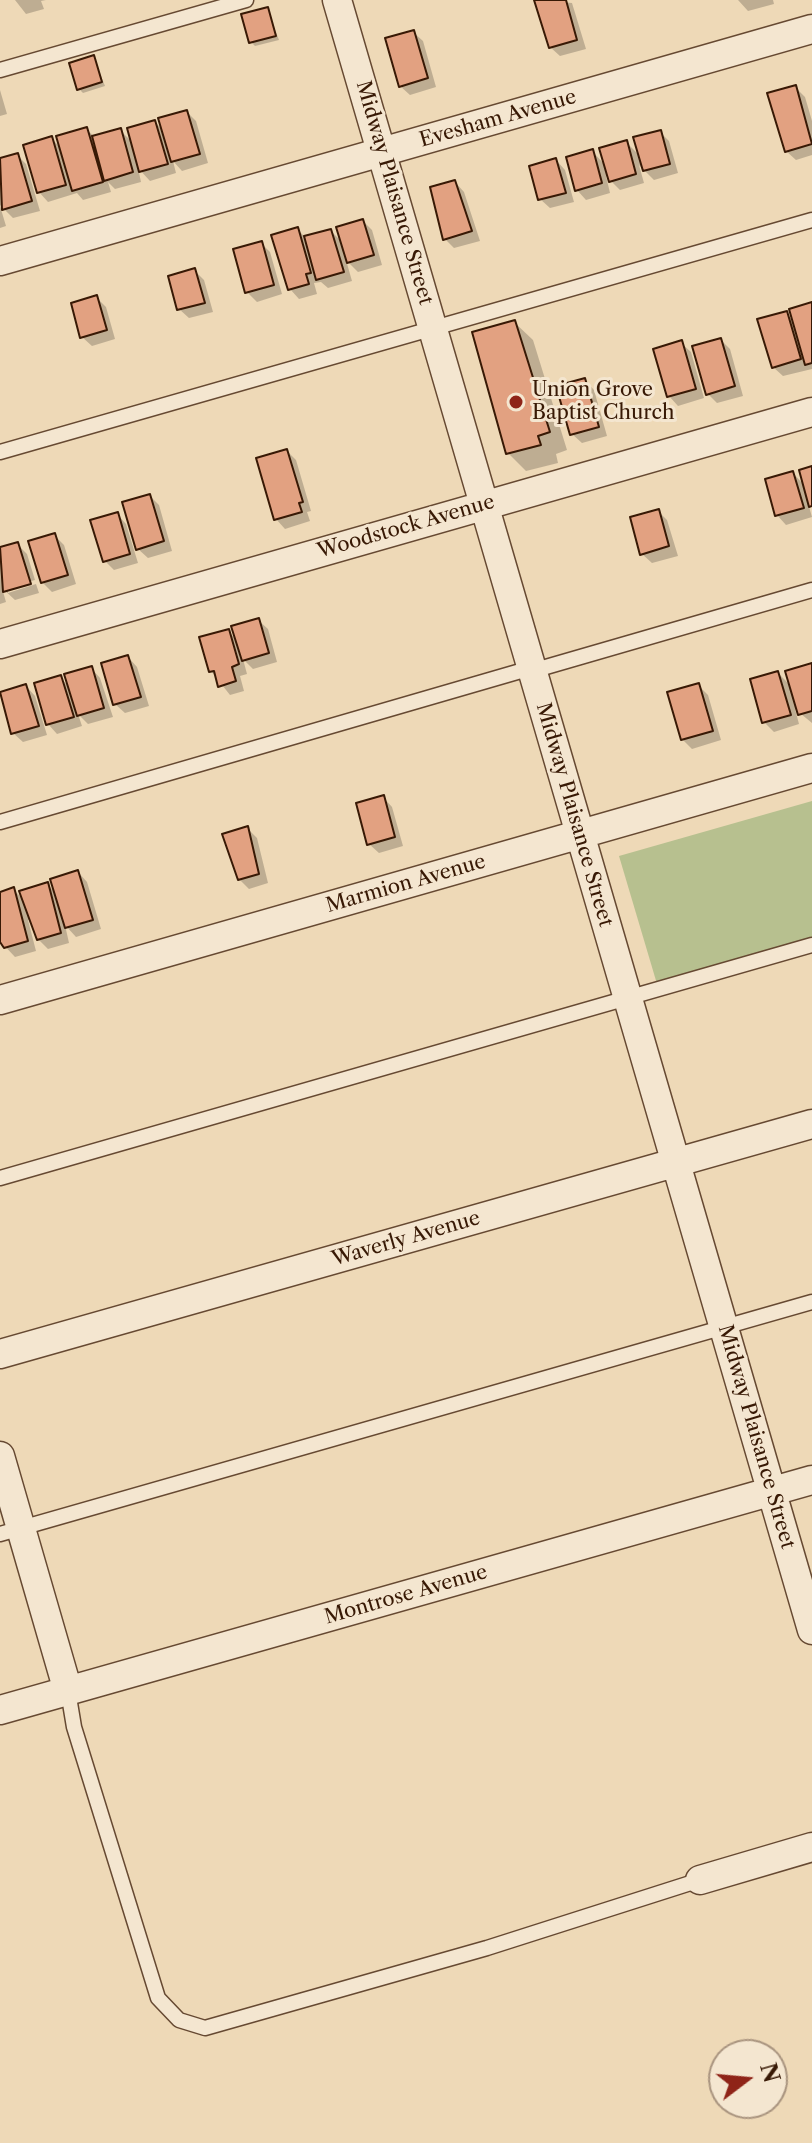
<!DOCTYPE html>
<style>
body{margin:0}
#map{position:relative;width:812px;height:2143px;overflow:hidden;background:#eed9b7;font-family:"Libre Caslon Text",serif}
canvas{display:block}
.north{position:absolute;left:708px;top:2039px;width:80px;height:80px;box-sizing:border-box;background:#f4e6d0;border:2px solid #a9947f;border-radius:50%;rotate:74deg;font-size:22px;font-weight:700;line-height:32px;text-align:center;color:#381905}
.north::after{content:'';display:block;margin:auto;width:28px;height:36px;background:#8f2418;clip-path:polygon(50% 0,100% 100%,50% 72%,0 100%)}
</style>
<div id="map">
<canvas width="812" height="2143"></canvas>
<div class="north">N</div>
</div>
<script>
const ctx = document.querySelector('canvas').getContext('2d');
ctx.lineJoin = 'round';
function fill(path, color) { ctx.fillStyle = color; ctx.fill(path, 'evenodd'); }
const toPath = rows => new Path2D(rows.map(r => 'M' + r).join(''));
function trace(path, color, width, dash) { ctx.strokeStyle = color; ctx.lineWidth = width; ctx.lineCap = dash ? 'butt' : 'round'; ctx.setLineDash(dash || []); ctx.stroke(path); }
function label(font, color, halo, rows, align = 'center') {
  ctx.font = font + ' "Libre Caslon Text",serif'; ctx.lineWidth = 6; ctx.setLineDash([]); ctx.textBaseline = 'middle'; ctx.strokeStyle = halo; ctx.fillStyle = color; for (const [text, x, y, turn = 0] of rows) {
    ctx.save(); ctx.translate(x, y); ctx.rotate((+turn || 0) * Math.PI / 180); ctx.textAlign = isNaN(turn) ? turn : align; if (halo) ctx.strokeText(text, 0, 0); ctx.fillText(text, 0, 0); ctx.restore();
  }
}
fill(toPath([
 [812,801,812,937,657,984,619,856]
]), '#b7c08f');
fill(toPath([
 [15,0,46,0,41,1,44,9,26,14],
 [540,0,572,3,586,49,560,56,550,47],
 [738,0,773,0,774,4,748,11],
 [267,9,279,40,255,46,251,42],
 [413,32,423,41,436,87,410,95,400,86],
 [94,58,105,86,83,93,79,89],
 [795,87,805,97,812,121,812,155,796,160,786,151],
 [0,90,7,114,0,116],
 [187,112,196,121,208,163,182,171,173,161,176,173,150,181,138,168,141,182,115,189,108,182,111,192,83,200,77,193,48,202,39,192,52,139,62,149,86,129,95,137,120,130,133,143,155,122,164,131],
 [660,132,669,141,678,173,654,180,639,165,644,183,620,190,606,176,610,193,586,200,577,190,592,151,606,166,626,142,641,157],
 [17,155,26,164,40,211,13,218,0,205,0,160],
 [556,160,565,170,574,202,550,208,540,199],
 [455,182,464,192,480,241,454,248,445,239],
 [0,206,6,226,0,228],
 [363,221,372,230,382,265,358,272,346,260,352,281,328,288,321,282,314,283,317,294,299,299,290,289,297,229,306,238,331,231,343,243],
 [261,243,270,252,282,294,257,302,247,292],
 [195,271,204,280,213,312,189,318,179,309],
 [96,297,106,307,115,339,92,346,82,337],
 [812,304,812,369,783,376,773,367,786,313,795,322],
 [514,322,533,340,567,450,556,454,558,463,526,471,508,453],
 [721,340,730,349,743,396,717,403,708,394],
 [681,343,691,352,704,398,678,406,669,396],
 [585,380,594,390,607,436,582,443,572,434],
 [287,451,296,460,311,511,307,512,310,521,285,529,276,519],
 [812,468,812,507,808,503,812,517,786,525,777,515,793,473,805,486],
 [150,496,159,505,172,551,148,558,138,549],
 [658,511,667,520,678,556,652,563,642,554],
 [117,514,126,524,138,563,114,570,105,561],
 [54,535,64,545,76,584,52,592,42,582],
 [17,544,27,554,35,580,8,588,8,593,36,584,39,593,15,600,2,588,6,602,0,604,0,550],
 [258,620,268,629,277,662,253,669,243,659,247,674,240,676,244,691,230,695,211,671,228,631,238,641],
 [128,657,137,667,149,706,125,713,115,704],
 [812,665,812,723,795,709,799,724,774,732,764,722,778,673,792,687],
 [91,668,100,678,113,717,88,724,78,714,82,726,57,734,48,724,60,678,71,688],
 [698,685,708,695,721,740,692,749,682,739],
 [26,686,35,696,47,735,23,742,13,733],
 [383,797,392,807,403,846,379,853,369,844],
 [247,828,257,838,268,883,249,889,239,879],
 [78,872,87,882,101,929,76,937,65,925,69,943,48,949,38,939,31,920,28,920,36,951,15,957,0,941,0,894,14,890,24,900,48,885,56,893]
]), '#0003');
const building = toPath([
 [534,0,566,0,577,40,549,48,534,0],
 [268,7,276,36,249,43,241,14,268,7],
 [414,30,428,78,399,87,385,38,414,30],
 [94,55,102,82,77,90,69,63,94,55],
 [796,85,812,144,785,152,767,93,796,85],
 [187,110,200,154,171,162,158,118,187,110],
 [155,120,168,164,139,172,127,128,155,120],
 [87,127,103,182,72,191,56,136,87,127],
 [121,128,133,172,104,181,92,136,121,128],
 [661,130,670,164,643,171,633,137,661,130],
 [52,136,66,185,37,193,23,145,52,136],
 [627,140,636,174,609,182,599,148,627,140],
 [593,149,602,183,575,191,566,157,593,149],
 [18,153,32,201,2,210,0,158,18,153],
 [556,158,566,193,538,200,529,166,556,158],
 [455,180,472,231,443,240,430,187,455,180],
 [363,219,374,255,347,263,336,227,363,219],
 [298,227,311,273,306,274,309,284,288,290,271,235,298,227],
 [331,229,344,272,316,280,304,236,331,229],
 [262,241,274,285,245,293,233,249,262,241],
 [195,268,205,303,177,310,168,276,195,268],
 [97,295,107,330,80,338,71,303,97,295],
 [812,302,812,363,805,365,789,309,812,302],
 [787,311,801,359,772,368,757,319,787,311],
 [515,320,550,432,538,436,541,445,506,454,472,332,515,320],
 [721,338,735,386,706,395,692,346,721,338],
 [682,340,696,389,667,397,653,349,682,340],
 [585,378,599,427,570,435,556,386,585,378],
 [287,449,303,502,299,503,302,512,274,520,256,458,287,449],
 [812,466,812,506,809,507,799,470,812,466],
 [793,471,804,508,775,516,765,479,793,471],
 [150,494,164,541,136,550,122,502,150,494],
 [659,509,669,546,640,555,630,517,659,509],
 [118,512,130,554,103,562,90,520,118,512],
 [55,533,68,575,41,583,28,541,55,533],
 [18,542,31,584,3,592,0,547,18,542],
 [259,618,269,653,242,661,231,626,259,618],
 [229,629,239,664,232,667,236,681,218,687,214,671,209,672,199,637,229,629],
 [128,655,141,697,113,705,101,663,128,655],
 [812,663,812,711,798,715,785,671,812,663],
 [92,666,104,708,77,716,64,674,92,666],
 [778,671,791,715,762,723,750,679,778,671],
 [61,675,74,717,46,725,34,683,61,675],
 [699,683,713,731,681,740,667,692,699,683],
 [26,684,39,726,11,734,0,692,26,684],
 [384,795,395,837,367,845,356,803,384,795],
 [248,826,259,874,238,880,222,834,248,826],
 [78,870,93,920,65,928,50,879,78,870],
 [48,882,61,933,37,940,19,891,48,882],
 [14,887,28,941,4,948,0,942,0,892,14,887]
]);
fill(building, '#e2a181');
trace(building, '#381905', 2);
const service = toPath([
 [0,70,246,0],
 [0,452,812,220],
 [532,671,812,590],
 [0,822,531,668],
 [0,1178,812,945],
 [0,1534,812,1302],
 [68,1691,74,1727,158,1998,179,2020,205,2028,487,1948,700,1880]
]);
const minor = toPath([
 [337,0,812,1630],
 [0,261,812,29],
 [0,644,812,412],
 [0,1000,812,768],
 [0,1354,812,1124],
 [0,1456,68,1691],
 [0,1710,812,1480],
 [700,1880,812,1847]
]);
trace(service, '#664932', 17);
trace(minor, '#664932', 31);
trace(service, '#f4e6d0', 14);
trace(minor, '#f4e6d0', 28);
for (const [x, y, r, color] of [
 [516,402,8,"#8f2418"]
]) { const dot = new Path2D(); dot.arc(x, y, r, 0, 2 * Math.PI); ctx.fillStyle = color; ctx.fill(dot); trace(dot, '#f4e6d0', 3); }
label('20px', '#381905', '#f4e6d0', [
 ["Evesham Avenue",498,119,-16],
 ["Midway Plaisance Street",394,193,74],
 ["Woodstock Avenue",406,527,-16],
 ["Midway Plaisance Street",574,815,74],
 ["Marmion Avenue",406,884,-16],
 ["Waverly Avenue",406,1239,-16],
 ["Midway Plaisance Street",756,1437,74],
 ["Montrose Avenue",406,1595,-16]
]);
label('20px', '#381905', '#f4e6d0', [
 ["Union Grove",532,390],
 ["Baptist Church",532,413]
], 'left');
</script>
